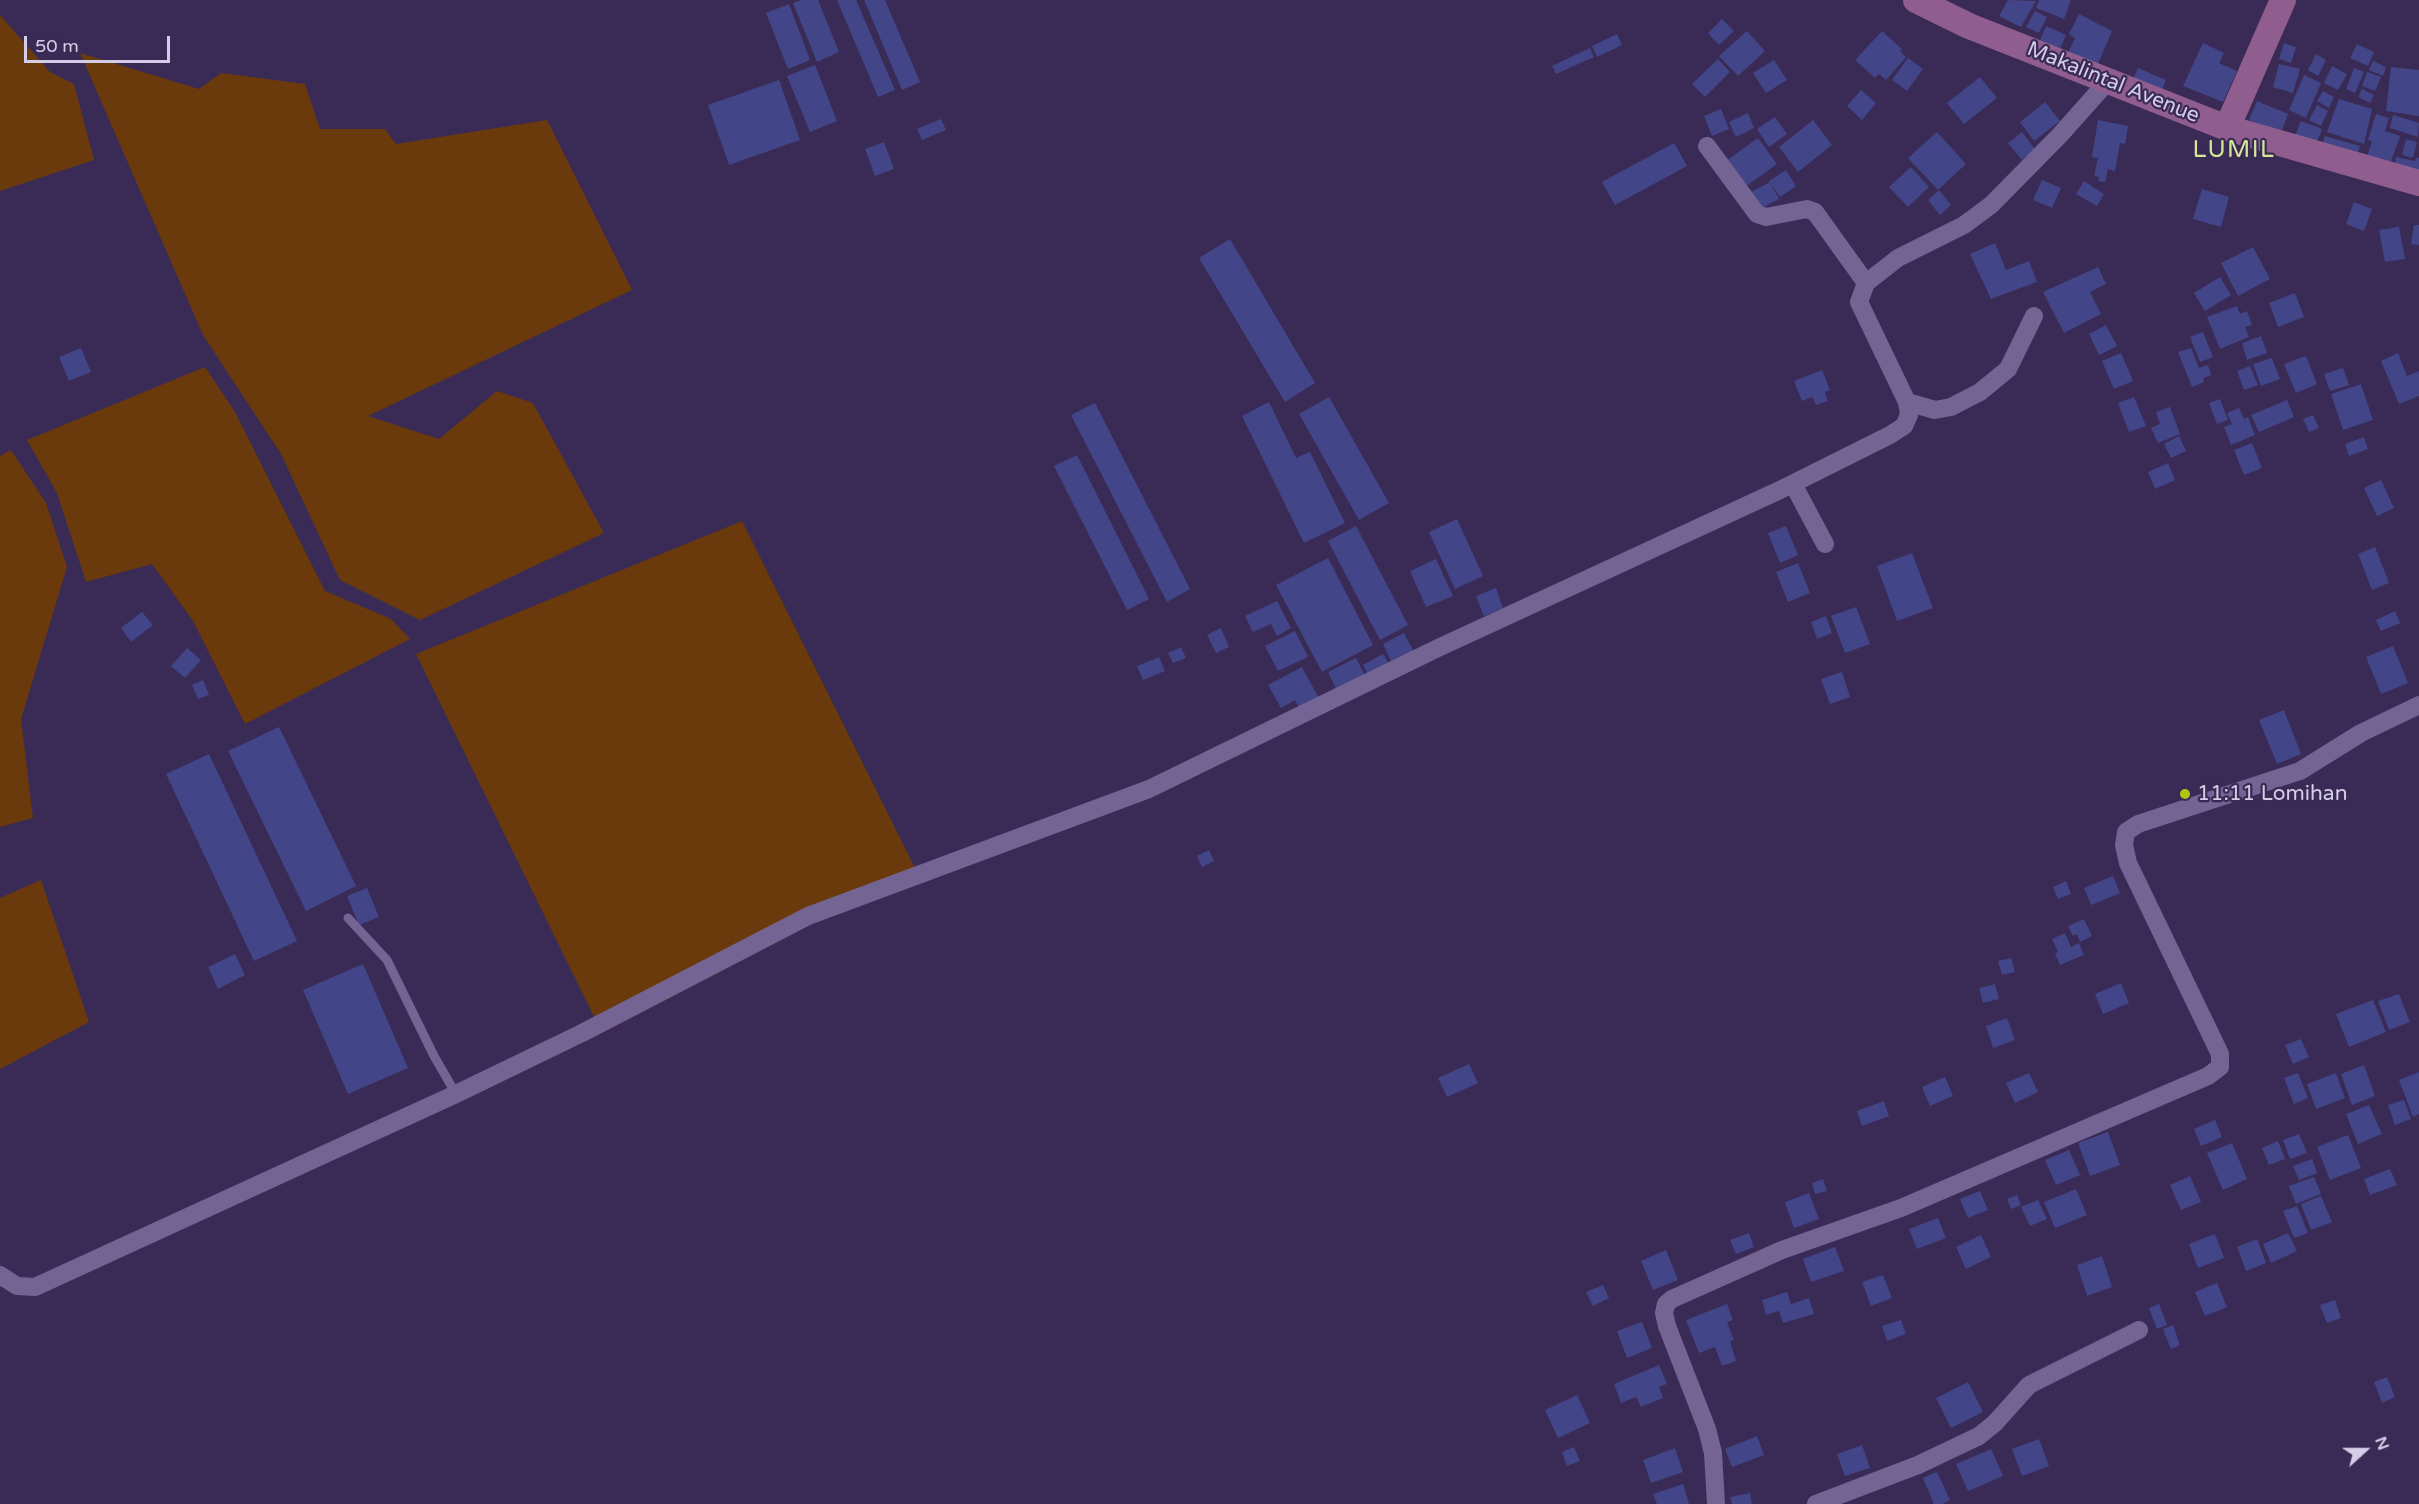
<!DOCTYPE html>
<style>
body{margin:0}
#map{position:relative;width:2419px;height:1504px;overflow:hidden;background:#3a2b56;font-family:"Varela Round",sans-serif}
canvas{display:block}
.north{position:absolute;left:2335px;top:1420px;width:60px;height:60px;-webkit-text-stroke:4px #3a2b56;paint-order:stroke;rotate:69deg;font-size:16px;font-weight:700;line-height:24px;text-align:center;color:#d4cde7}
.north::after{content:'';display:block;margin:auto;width:21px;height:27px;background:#d4cde7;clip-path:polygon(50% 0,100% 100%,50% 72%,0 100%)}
.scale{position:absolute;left:24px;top:36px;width:146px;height:27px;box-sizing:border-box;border:3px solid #d4cde7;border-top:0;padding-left:8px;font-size:18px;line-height:21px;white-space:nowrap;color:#d4cde7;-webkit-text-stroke:4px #3a2b56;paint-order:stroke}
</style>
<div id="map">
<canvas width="2419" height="1504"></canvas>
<div class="north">N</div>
<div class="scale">50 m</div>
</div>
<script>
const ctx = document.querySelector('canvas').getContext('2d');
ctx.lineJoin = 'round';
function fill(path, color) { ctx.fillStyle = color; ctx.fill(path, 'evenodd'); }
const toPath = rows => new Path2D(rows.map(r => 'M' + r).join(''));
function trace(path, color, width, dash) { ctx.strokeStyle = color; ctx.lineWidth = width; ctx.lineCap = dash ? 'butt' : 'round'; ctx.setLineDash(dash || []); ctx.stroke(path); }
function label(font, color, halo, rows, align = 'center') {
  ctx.font = font + ' "Varela Round",sans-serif'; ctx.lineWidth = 4.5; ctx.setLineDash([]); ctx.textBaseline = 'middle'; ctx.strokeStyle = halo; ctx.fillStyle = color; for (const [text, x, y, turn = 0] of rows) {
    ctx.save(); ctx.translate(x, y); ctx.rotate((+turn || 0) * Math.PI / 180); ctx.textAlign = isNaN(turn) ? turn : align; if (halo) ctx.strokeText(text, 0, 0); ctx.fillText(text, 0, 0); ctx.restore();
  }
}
fill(toPath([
 [0,15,50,72,74,84,94,160,0,191],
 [80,53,199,89,221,73,305,84,320,129,385,129,396,144,547,120,632,290,368,416,439,439,497,391,533,403,604,533,420,620,340,580,281,454,203,335],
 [205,367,235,412,325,591,391,619,410,639,245,724,193,621,152,564,86,582,57,493,27,440],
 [11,450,46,503,67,567,21,719,33,818,0,827,0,456],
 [742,521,916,870,602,1033,416,654],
 [41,880,89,1022,0,1069,0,898]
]), '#6a3a0d');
fill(toPath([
 [802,0,818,0,839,52,817,62,793,3],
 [837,0,856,0,895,90,878,97],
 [864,0,885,0,920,82,902,90],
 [2008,0,2036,1,2021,27,1999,16],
 [2039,0,2071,0,2064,19,2036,8],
 [789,4,810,60,788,69,766,13],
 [2035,11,2047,17,2039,33,2026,27],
 [2079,14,2112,31,2097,66,2068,53,2075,38,2069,34],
 [1722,19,1734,31,1719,45,1708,33],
 [2046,26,2066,35,2056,59,2036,50],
 [1747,31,1765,51,1738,76,1719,56],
 [1882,31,1902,49,1900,51,1906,57,1886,80,1879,74,1875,78,1855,60],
 [1617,34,1622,45,1597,57,1592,46],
 [2203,43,2224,53,2219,63,2237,71,2223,102,2183,86],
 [2284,43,2296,47,2291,63,2279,59],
 [2357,44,2374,52,2368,66,2350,58],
 [1590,48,1594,57,1556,74,1552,66],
 [2316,54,2326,60,2318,76,2308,70],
 [1908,58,1923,69,1907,91,1892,80],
 [1718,59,1730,72,1705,97,1692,84],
 [1774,60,1787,80,1766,93,1753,73],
 [2373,61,2386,67,2383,76,2369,70],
 [2279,64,2300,69,2293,93,2273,87],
 [815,65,837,121,810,132,787,76],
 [2332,66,2347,74,2338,90,2324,83],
 [2391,67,2419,70,2419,116,2386,111],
 [2138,68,2166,80,2160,94,2132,82],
 [2354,68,2364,72,2355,93,2346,89],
 [2367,72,2381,77,2375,91,2362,86],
 [2304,75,2321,83,2306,118,2289,110],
 [1980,77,1997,98,1964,124,1947,103],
 [779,80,800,140,729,165,708,105],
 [2362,89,2374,95,2370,103,2358,97],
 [1861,90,1876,103,1862,120,1847,106],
 [2323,91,2334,97,2329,108,2317,101],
 [2339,99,2372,109,2364,144,2327,132],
 [2257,101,2288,114,2281,133,2249,120],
 [2045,102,2060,121,2034,141,2020,122],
 [2317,105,2328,111,2321,126,2309,120],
 [1721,109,1729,129,1712,136,1704,116],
 [1748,113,1754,128,1736,137,1729,122],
 [2376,114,2389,118,2385,131,2400,136,2387,173,2364,165,2372,141,2368,140],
 [2393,115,2419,123,2418,137,2390,128],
 [1775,117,1787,134,1769,147,1757,129],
 [941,119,946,130,922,140,917,129],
 [1813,120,1832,145,1798,172,1779,147],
 [2098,120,2128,126,2125,144,2120,143,2115,171,2108,169,2105,182,2098,181,2099,177,2094,176,2098,158,2092,157],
 [2301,121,2322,129,2315,147,2294,138],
 [1937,132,1966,164,1938,190,1908,158],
 [2022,132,2035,149,2022,160,2008,143],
 [2325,136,2360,146,2355,165,2319,154],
 [1758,138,1777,164,1745,187,1726,161],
 [2406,139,2417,142,2413,158,2402,155],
 [884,142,894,169,875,176,865,149],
 [1674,143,1687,166,1615,205,1602,182],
 [2396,157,2415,161,2416,157,2419,158,2419,181,2393,175],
 [1911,167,1929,187,1908,207,1889,187],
 [1786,170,1796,186,1780,197,1769,181],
 [2042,180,2061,188,2052,208,2033,200],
 [2084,181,2104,194,2097,206,2076,194],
 [1770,182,1779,199,1760,209,1751,192],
 [2202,189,2229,197,2221,227,2193,219],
 [1939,190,1951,205,1940,215,1928,200],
 [2354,202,2372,209,2364,231,2346,224],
 [2414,225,2419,225,2419,245,2411,244],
 [2399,227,2405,259,2385,262,2379,230],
 [1230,239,1315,383,1285,402,1199,258],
 [1995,243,2006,270,2029,261,2037,282,1991,299,1970,254],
 [2253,247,2270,279,2238,296,2221,263],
 [2098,267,2106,284,2090,292,2101,314,2064,333,2043,292],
 [2220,277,2231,295,2205,311,2194,293],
 [2295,293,2304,317,2278,327,2269,303],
 [2237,306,2240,314,2247,311,2252,325,2245,327,2249,337,2220,349,2207,317],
 [2106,325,2117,346,2099,355,2089,334],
 [2203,332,2213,357,2200,362,2190,337],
 [2261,336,2267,353,2247,360,2242,343],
 [81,348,91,372,69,381,59,357],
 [2191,348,2199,368,2208,365,2211,375,2203,378,2204,382,2192,387,2178,352],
 [2121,353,2133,381,2114,389,2102,361],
 [2398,353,2407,376,2419,371,2419,396,2399,404,2381,361],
 [2306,356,2317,384,2296,393,2284,364],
 [2272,358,2280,379,2261,386,2253,364],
 [2250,366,2258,385,2244,390,2237,371],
 [2343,368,2349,385,2330,391,2324,374],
 [1822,370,1830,390,1825,392,1828,401,1816,405,1812,397,1802,401,1794,381],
 [2361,384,2373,420,2343,430,2331,394],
 [1329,397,1389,503,1359,520,1299,414],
 [2134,397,2146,426,2129,432,2118,403],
 [2220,399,2228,420,2217,424,2209,403],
 [2287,400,2294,417,2259,432,2251,415],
 [1269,402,1296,458,1310,452,1345,523,1304,543,1242,416],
 [1095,403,1190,589,1167,602,1071,415],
 [2170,407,2180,434,2158,443,2151,428,2160,424,2156,412],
 [2239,408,2244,419,2248,417,2255,435,2231,445,2224,427,2232,424,2227,413],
 [2313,415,2319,428,2309,432,2303,419],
 [2179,436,2186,451,2171,458,2164,444],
 [2364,437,2368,449,2349,456,2345,444],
 [2252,443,2262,468,2244,475,2234,450],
 [1077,455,1149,599,1127,610,1054,466],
 [2168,463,2175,480,2155,489,2148,472],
 [2381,480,2394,508,2377,516,2364,488],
 [1457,519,1483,576,1455,589,1429,532],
 [1356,526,1408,625,1380,640,1328,541],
 [1786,526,1798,555,1780,563,1768,533],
 [2375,547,2389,583,2372,590,2358,554],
 [1912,553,1933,608,1897,621,1877,566],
 [1328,558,1373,645,1322,672,1276,585],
 [1436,559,1453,596,1426,607,1410,571],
 [1798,563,1810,593,1788,602,1776,572],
 [1496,588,1503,608,1484,616,1476,596],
 [1277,601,1291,628,1277,636,1271,624,1253,632,1245,616],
 [1856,607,1870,644,1845,653,1831,616],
 [2395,611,2400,623,2381,631,2376,620],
 [142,612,153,625,131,642,121,628],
 [1826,616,1832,633,1817,639,1811,622],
 [1221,628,1229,647,1216,653,1207,635],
 [1295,631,1308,657,1278,671,1265,646],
 [1404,633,1415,654,1393,665,1383,644],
 [2393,646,2408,683,2381,694,2366,657],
 [1181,647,1186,658,1173,663,1168,653],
 [187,648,201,660,185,678,171,666],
 [1383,654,1391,668,1371,680,1363,665],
 [1159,657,1165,671,1143,680,1137,666],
 [1356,658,1366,677,1337,691,1328,672],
 [1302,667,1321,702,1301,712,1295,700,1281,708,1268,685],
 [1842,672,1850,697,1830,704,1821,679],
 [203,680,209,695,198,699,192,685],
 [2284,710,2301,754,2277,764,2259,720],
 [279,727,356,886,306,911,228,751],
 [209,754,297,941,254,961,166,774],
 [1209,850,1214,861,1202,867,1197,856],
 [2113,876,2120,893,2091,905,2084,888],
 [2066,881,2071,894,2058,899,2053,887],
 [367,888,379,917,359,925,347,896],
 [2084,919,2092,936,2080,942,2077,934,2073,936,2068,926],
 [2065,933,2071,947,2079,943,2084,955,2060,965,2055,954,2058,952,2052,939],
 [235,954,245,975,218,989,208,967],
 [2011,958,2015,972,2002,975,1998,961],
 [363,964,408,1068,348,1094,303,990],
 [2121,983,2129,1003,2103,1014,2095,994],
 [1995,984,1999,999,1983,1003,1979,988],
 [2399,994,2410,1022,2389,1030,2378,1001],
 [2373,1000,2386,1032,2349,1047,2336,1014],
 [2007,1018,2015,1040,1993,1048,1986,1026],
 [2301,1039,2309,1057,2293,1064,2285,1045],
 [1469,1064,1478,1083,1447,1097,1438,1078],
 [2364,1065,2375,1096,2352,1105,2341,1074],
 [2419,1072,2419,1114,2413,1117,2399,1080],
 [2029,1073,2038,1092,2015,1103,2006,1083],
 [2298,1073,2308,1098,2294,1104,2284,1078],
 [2336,1073,2345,1098,2316,1109,2307,1084],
 [1945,1077,1953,1096,1930,1106,1922,1087],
 [2404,1100,2411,1119,2395,1125,2388,1105],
 [1884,1101,1889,1116,1862,1126,1857,1111],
 [2369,1105,2382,1134,2358,1144,2346,1114],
 [2215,1120,2222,1137,2201,1146,2194,1129],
 [2108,1132,2120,1165,2090,1176,2078,1143],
 [2299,1134,2307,1153,2290,1159,2283,1140],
 [2348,1135,2361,1168,2330,1180,2317,1147],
 [2278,1141,2285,1159,2269,1165,2262,1148],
 [2232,1143,2247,1179,2223,1190,2207,1153],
 [2069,1150,2080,1175,2056,1185,2045,1160],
 [2312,1159,2317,1173,2299,1180,2293,1166],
 [2390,1169,2397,1185,2370,1195,2364,1179],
 [2190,1176,2201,1202,2181,1210,2170,1185],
 [2314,1177,2321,1194,2296,1204,2289,1186],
 [1823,1179,1827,1191,1815,1194,1812,1183],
 [2076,1189,2087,1215,2055,1228,2044,1202],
 [1980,1191,1988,1210,1968,1218,1960,1199],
 [1809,1193,1819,1219,1794,1228,1785,1202],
 [2017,1195,2021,1205,2011,1209,2007,1199],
 [2321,1196,2332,1222,2311,1230,2301,1204],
 [2038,1200,2047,1219,2030,1226,2021,1207],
 [2297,1206,2308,1233,2294,1238,2283,1211],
 [1938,1218,1946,1238,1917,1249,1909,1229],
 [1749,1233,1754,1247,1736,1254,1730,1240],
 [2288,1233,2297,1251,2271,1263,2263,1244],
 [2215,1234,2224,1258,2198,1268,2189,1244],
 [1981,1235,1991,1257,1966,1269,1956,1247],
 [2257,1239,2266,1263,2246,1271,2237,1247],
 [1835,1247,1844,1271,1811,1282,1803,1259],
 [1666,1250,1678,1280,1653,1290,1641,1261],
 [2102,1256,2112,1287,2087,1296,2077,1265],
 [1883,1275,1892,1298,1871,1306,1862,1282],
 [2217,1283,2227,1307,2205,1316,2195,1292],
 [1603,1285,1609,1298,1593,1306,1586,1292],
 [1787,1292,1791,1304,1809,1298,1814,1314,1783,1323,1779,1311,1766,1315,1762,1300],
 [2335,1300,2341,1318,2327,1323,2320,1305],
 [1727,1304,1733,1320,1727,1322,1734,1340,1730,1341,1736,1361,1722,1366,1715,1347,1699,1353,1686,1320],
 [2159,1304,2167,1325,2157,1329,2149,1308],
 [1901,1320,1906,1334,1887,1341,1882,1326],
 [1642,1322,1652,1348,1627,1358,1617,1331],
 [2173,1325,2180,1345,2171,1349,2163,1329],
 [1659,1365,1667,1384,1659,1387,1663,1398,1641,1407,1636,1397,1621,1403,1614,1384],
 [2387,1377,2395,1397,2382,1403,2374,1382],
 [1968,1382,1983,1412,1951,1428,1936,1398],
 [1577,1395,1590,1423,1558,1438,1545,1410],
 [1757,1436,1764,1455,1732,1467,1725,1449],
 [2039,1439,2049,1466,2022,1476,2012,1449],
 [1862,1445,1870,1468,1845,1476,1837,1454],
 [1574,1447,1580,1461,1567,1466,1562,1452],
 [1675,1448,1683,1472,1651,1483,1643,1460],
 [1991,1449,2003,1476,1968,1491,1956,1464],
 [1937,1472,1950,1500,1942,1504,1934,1504,1923,1478],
 [1683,1484,1689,1504,1657,1504,1653,1494],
 [1750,1493,1752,1504,1732,1504,1730,1497]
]), '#424587');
trace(toPath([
 [348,918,387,960,434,1056,456,1094]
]), '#736493', 9);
trace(toPath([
 [1707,146,1757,214,1766,217,1807,209,1815,212,1866,283],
 [1907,402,1935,410,1951,407,1980,392,2008,369,2034,316],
 [1793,484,1825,544],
 [0,1275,17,1286,35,1287,456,1094,582,1033,808,916,1149,789,1438,648,1780,490,1890,435,1904,426,1909,415,1907,402,1859,302,1866,283,1898,258,1964,225,1991,205,2060,135,2108,81],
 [1716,1504,1713,1453,1707,1429,1667,1326,1664,1313,1666,1304,1672,1299,1782,1250,1901,1208,2208,1076,2220,1067,2220,1054,2128,863,2124,845,2126,832,2138,824,2300,771,2361,733,2419,705],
 [1816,1504,1918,1465,1979,1436,1995,1423,2029,1385,2139,1330]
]), '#736493', 18);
trace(toPath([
 [1916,0,1969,26,2227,128,2419,183],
 [2227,128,2283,0]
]), '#8f5d8e', 26);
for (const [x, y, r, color] of [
 [2185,794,6,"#adc610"]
]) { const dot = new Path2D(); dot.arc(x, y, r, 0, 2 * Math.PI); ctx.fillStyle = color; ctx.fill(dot); trace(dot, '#3a2b56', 2); }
label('21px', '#d4cde7', '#3a2b56', [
 ["Makalintal Avenue",2113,83,22]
]);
label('21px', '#d4cde7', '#3a2b56', [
 ["11:11 Lomihan",2197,794]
], 'left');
ctx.letterSpacing = '1.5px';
label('24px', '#d6e79b', '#3a2b56', [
 ["LUMIL",2234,151]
]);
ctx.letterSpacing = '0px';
</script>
